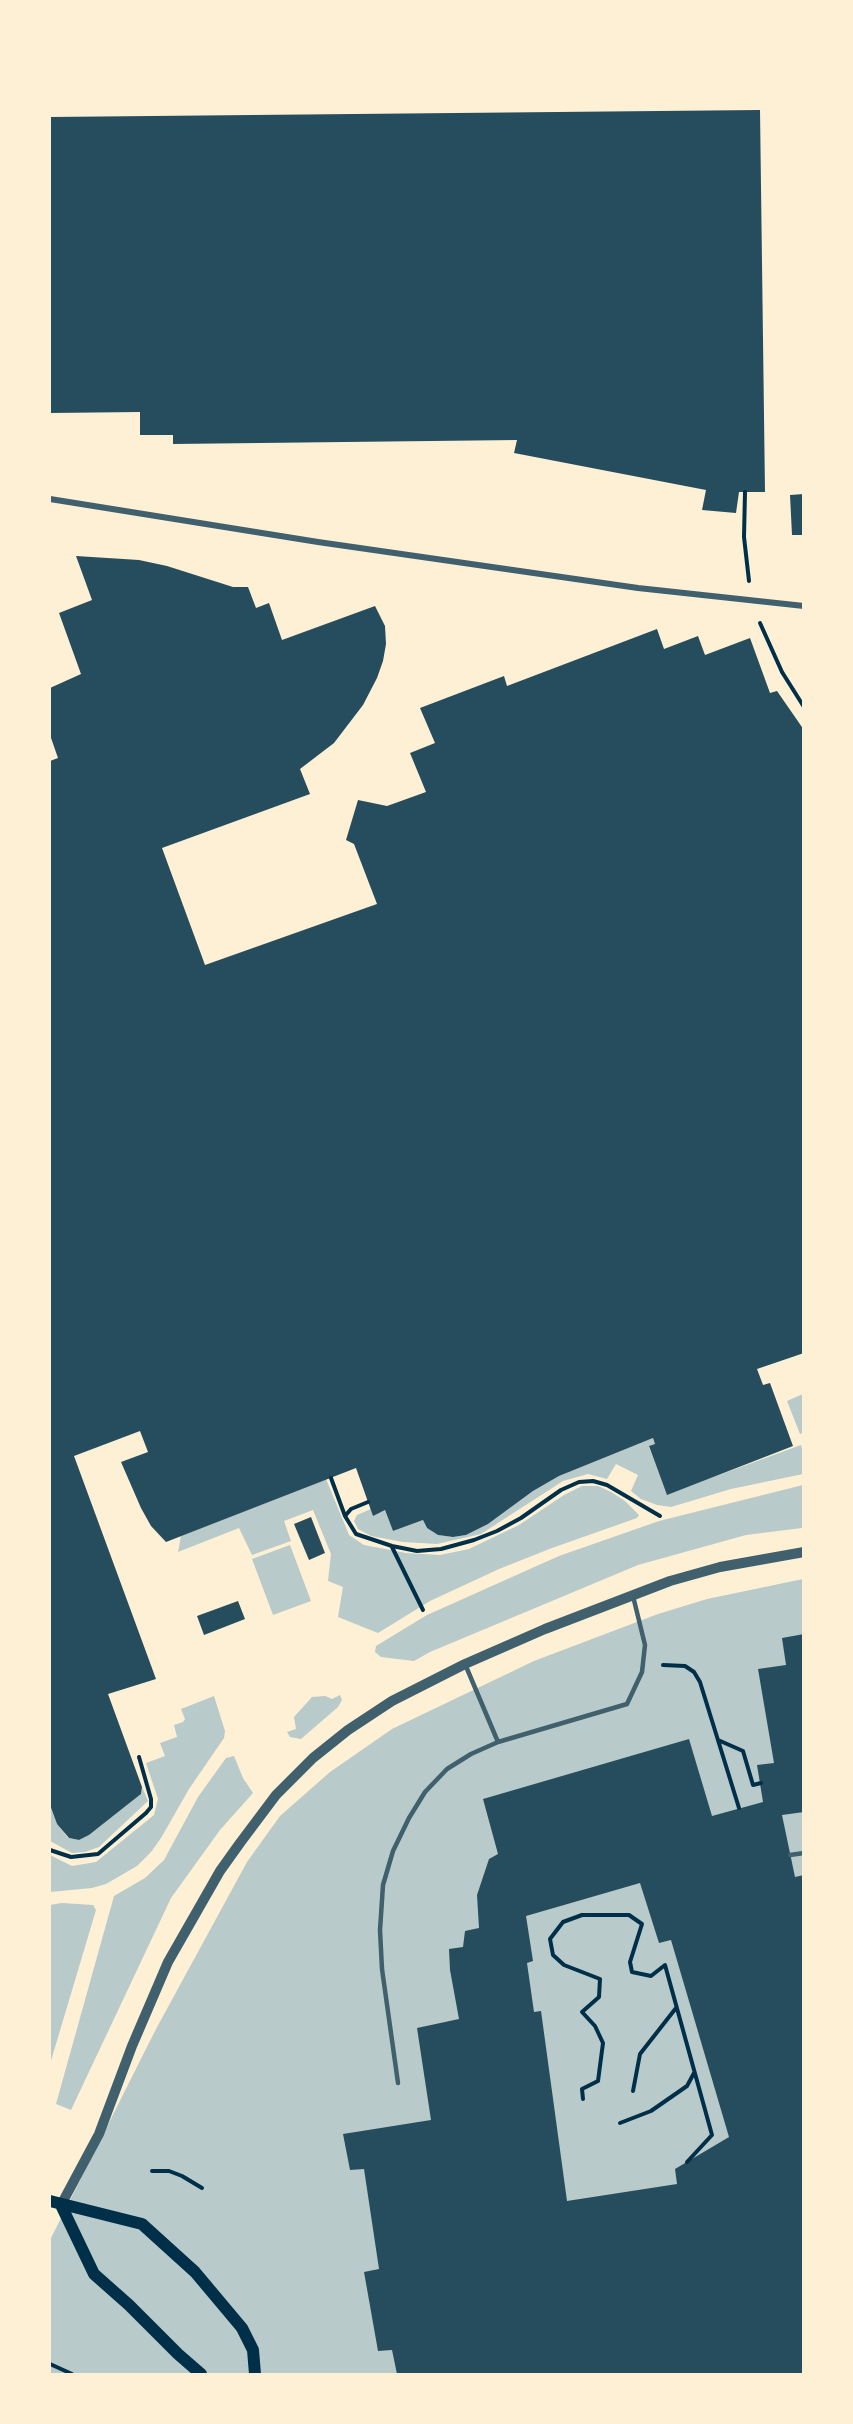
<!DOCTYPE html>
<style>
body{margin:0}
#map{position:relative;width:853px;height:2424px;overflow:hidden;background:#fdf0d5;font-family:"Source Sans 3",sans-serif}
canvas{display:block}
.frame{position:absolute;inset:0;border:51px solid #fdf0d5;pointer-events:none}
</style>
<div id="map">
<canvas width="853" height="2424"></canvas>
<div class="frame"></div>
</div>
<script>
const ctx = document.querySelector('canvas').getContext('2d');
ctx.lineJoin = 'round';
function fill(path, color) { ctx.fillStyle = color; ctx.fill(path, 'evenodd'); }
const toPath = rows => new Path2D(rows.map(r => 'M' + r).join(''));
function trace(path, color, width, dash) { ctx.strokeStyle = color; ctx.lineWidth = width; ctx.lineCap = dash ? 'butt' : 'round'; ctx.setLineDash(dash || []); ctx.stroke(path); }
fill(toPath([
 [803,1394,803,1433,800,1434,787,1401],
 [653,1438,655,1444,649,1447,667,1494,801,1445,803,1452,803,1474,731,1489,671,1507,657,1505,641,1499,631,1491,638,1475,616,1464,607,1479,588,1474,563,1481,481,1534,437,1544,403,1542,371,1536,358,1529,354,1521,357,1515,371,1509,373,1515,385,1510,393,1531,423,1520,427,1528,438,1535,453,1537,466,1535,488,1524,533,1491,559,1476],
 [326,1479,349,1535,364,1545,406,1553,440,1555,469,1549,519,1525,564,1495,582,1486,598,1486,611,1492,625,1501,639,1515,637,1518,552,1548,499,1569,430,1601,378,1633,338,1617,343,1587,328,1581,331,1554,313,1510,284,1521,291,1541,252,1555,239,1528,178,1552,181,1536],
 [803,1485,802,1528,746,1535,638,1565,430,1652,414,1661,381,1657,375,1652,376,1646,427,1615,559,1556,659,1521],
 [290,1545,311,1601,273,1615,252,1559],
 [803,1579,803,2374,50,2374,50,2240,156,2029,247,1862,280,1816,330,1772,392,1729,534,1661,658,1614,707,1599],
 [340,1695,342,1700,338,1707,301,1739,290,1737,287,1732,296,1729,294,1717,312,1697,325,1696,332,1699],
 [214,1696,225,1731,224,1738,189,1789,161,1838,151,1852,137,1866,106,1884,92,1888,50,1892,50,1855,72,1866,96,1862,154,1815,158,1799,146,1763,165,1756,160,1743,177,1737,174,1725,183,1722,185,1719,181,1709],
 [234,1756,243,1778,253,1793,220,1830,171,1898,71,2110,56,2104,114,1896,145,1878,164,1860,198,1797,226,1758],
 [142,1787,148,1801,99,1847,85,1852,72,1853,50,1841,50,1805,57,1824,68,1838,79,1840,89,1835,141,1794],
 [62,1903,93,1905,96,1910,50,2064,50,1905]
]), '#b9caca');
fill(toPath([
 [760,110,765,492,739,492,736,513,702,510,706,490,514,453,517,440,173,444,173,435,140,435,140,412,50,413,50,117],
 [804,494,804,535,792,535,790,495],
 [76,556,139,560,167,566,233,587,248,587,256,608,269,603,282,640,375,606,385,626,386,644,383,661,377,678,363,705,334,743,300,769,310,794,162,848,205,965,377,904,354,844,346,840,358,800,387,806,426,792,410,753,435,743,420,708,504,676,507,686,657,629,664,649,698,636,705,655,750,638,770,693,777,691,804,730,804,1353,757,1369,763,1385,770,1383,793,1446,667,1495,649,1446,655,1444,653,1438,559,1476,533,1491,488,1524,466,1535,453,1537,438,1535,427,1528,423,1520,393,1531,385,1510,373,1516,356,1468,166,1542,151,1526,141,1508,121,1462,148,1452,140,1431,74,1456,156,1679,108,1694,142,1787,141,1794,89,1835,79,1840,69,1838,57,1824,50,1805,50,761,58,758,50,735,50,688,81,674,59,613,92,600],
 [311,1517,325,1553,309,1560,294,1524],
 [238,1601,245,1619,204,1635,197,1616],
 [804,1634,804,1812,782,1815,795,1877,804,1875,804,2374,397,2374,392,2350,378,2351,364,2272,379,2269,364,2169,350,2170,343,2134,431,2120,417,2028,459,2019,450,1970,449,1949,463,1947,465,1931,479,1928,477,1895,489,1859,498,1854,483,1799,689,1739,712,1816,763,1802,757,1765,774,1763,758,1669,786,1665,782,1638],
 [640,1883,659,1943,671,1940,729,2137,675,2169,677,2184,567,2201,541,2011,534,2012,527,1963,533,1961,526,1916]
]), '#264d5e');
trace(toPath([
 [745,492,744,537,749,581],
 [760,623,782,672,804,707],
 [331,1478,345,1516,356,1534,392,1546,417,1551,441,1549,474,1540,497,1531,521,1518,561,1490,579,1482,593,1481,607,1485,660,1516],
 [345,1516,351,1509,368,1502],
 [392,1547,423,1610],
 [663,1665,685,1666,694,1672,700,1682,739,1808],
 [718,1740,743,1751,753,1785,761,1783],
 [50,1850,71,1857,98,1854,146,1813,151,1807,151,1799,139,1757],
 [633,2091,640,2054,676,2008],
 [583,2099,582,2089,598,2081,603,2043,595,2026,582,2012,599,1997,600,1979,564,1965,553,1955,550,1939,563,1922,582,1915,629,1915,642,1924,630,1962,632,1972,651,1976,665,1965,712,2135,687,2162],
 [620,2123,651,2111,687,2086,694,2073],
 [152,2171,169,2171,182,2176,202,2188],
 [50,2364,72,2374]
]), '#003049', 4);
trace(toPath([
 [465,1664,498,1742],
 [790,1855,804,1853],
 [398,2083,382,1969,380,1930,383,1885,393,1851,409,1818,425,1792,447,1769,471,1754,498,1742,627,1704,642,1672,645,1645,633,1596]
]), '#3f606c', 4.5);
trace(toPath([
 [50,499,318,542,638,588,804,606]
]), '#3f606c', 6);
trace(toPath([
 [61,2205,99,2134,132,2046,168,1962,220,1871,240,1843,276,1795,313,1758,348,1730,392,1701,465,1664,545,1629,670,1581,720,1567,804,1552]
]), '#3f606c', 10);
trace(toPath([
 [50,2201,142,2224,195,2272,242,2328,253,2350,255,2374],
 [61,2205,94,2274,129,2305,178,2354,201,2374]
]), '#003049', 12);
</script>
